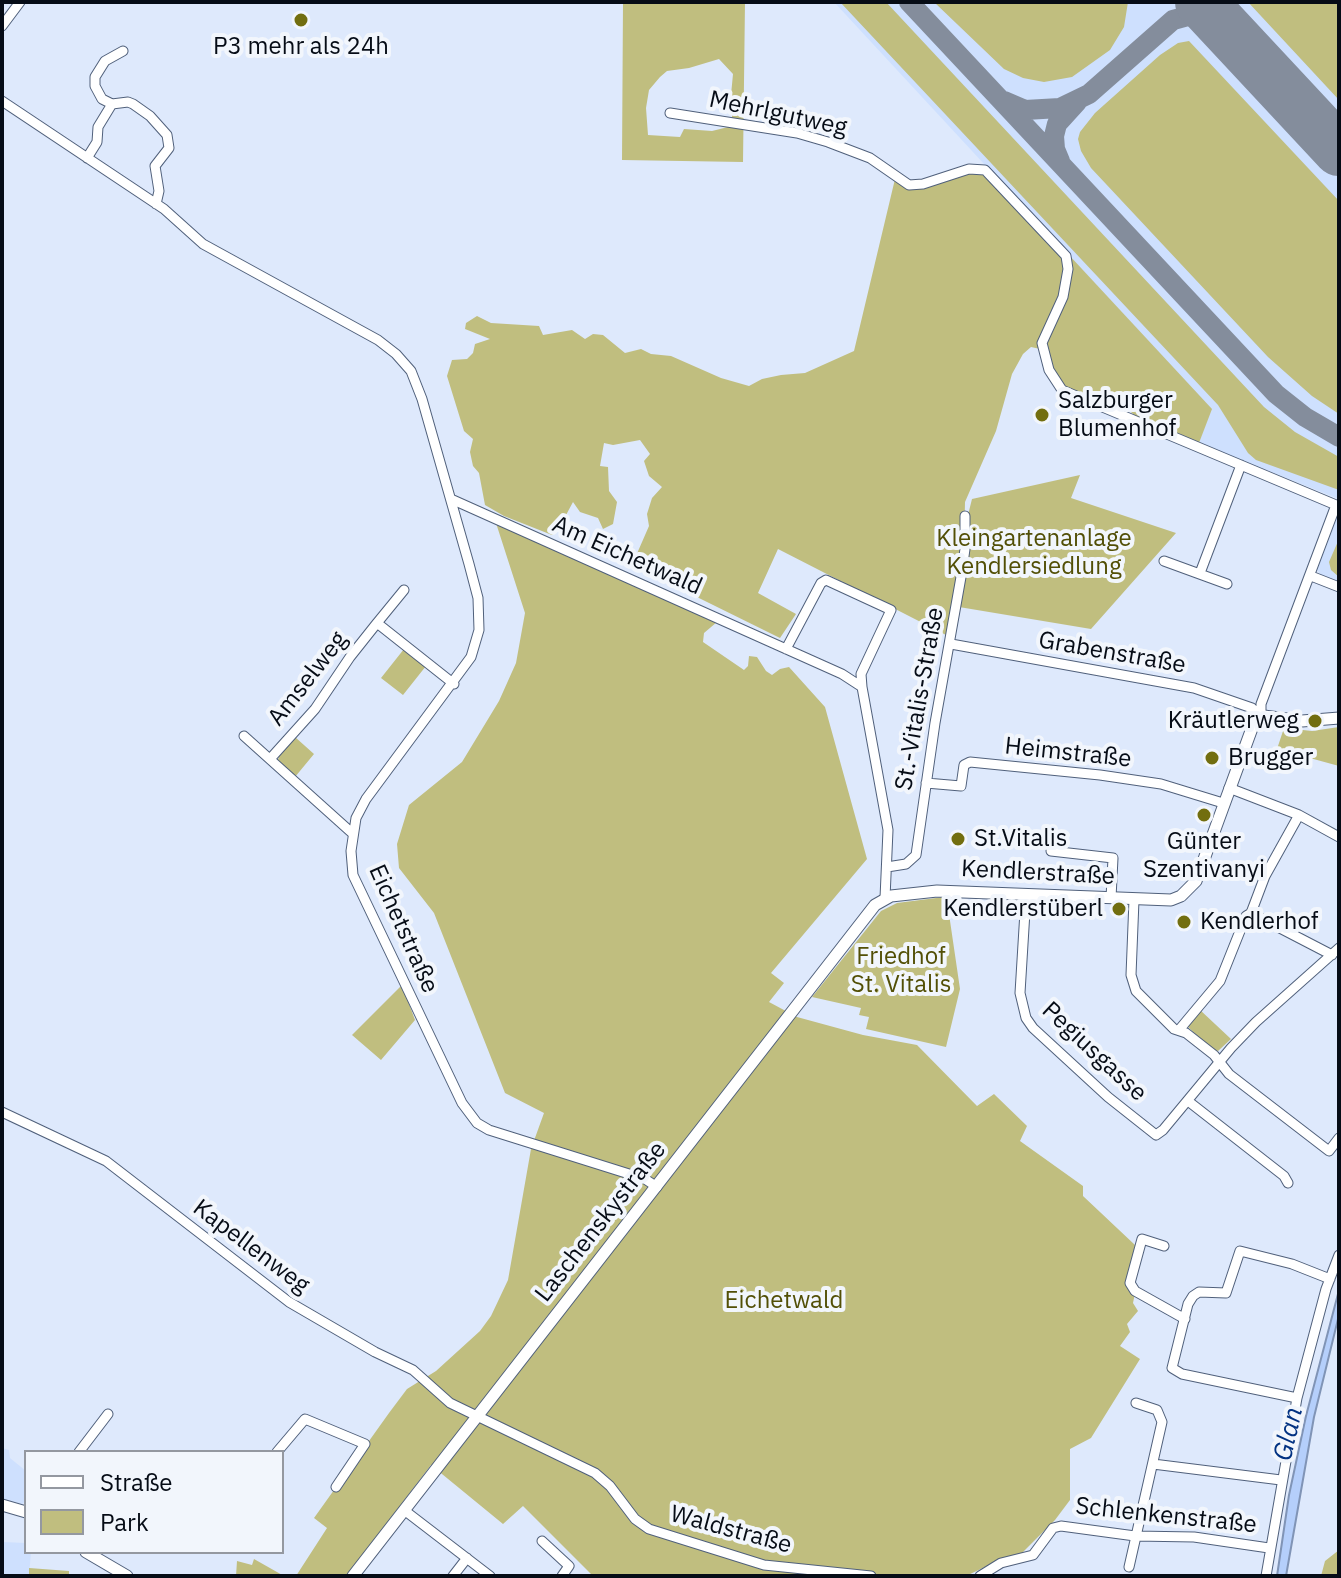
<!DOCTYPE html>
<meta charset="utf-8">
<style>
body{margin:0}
#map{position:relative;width:1341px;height:1578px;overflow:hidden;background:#dee9fc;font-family:"IBM Plex Sans",sans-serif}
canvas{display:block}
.frame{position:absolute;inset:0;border:4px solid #060c16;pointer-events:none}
.legend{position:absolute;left:24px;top:1450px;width:260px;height:104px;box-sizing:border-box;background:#f2f6fc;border:2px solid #9498a0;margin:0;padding:10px 14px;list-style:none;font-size:24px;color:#060c16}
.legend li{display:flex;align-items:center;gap:16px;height:40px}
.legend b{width:40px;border:2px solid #9498a0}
</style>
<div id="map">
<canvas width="1341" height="1578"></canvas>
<div class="frame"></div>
<ul class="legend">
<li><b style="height:10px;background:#fff"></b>Straße</li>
<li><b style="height:22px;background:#c0be7f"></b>Park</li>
</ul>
</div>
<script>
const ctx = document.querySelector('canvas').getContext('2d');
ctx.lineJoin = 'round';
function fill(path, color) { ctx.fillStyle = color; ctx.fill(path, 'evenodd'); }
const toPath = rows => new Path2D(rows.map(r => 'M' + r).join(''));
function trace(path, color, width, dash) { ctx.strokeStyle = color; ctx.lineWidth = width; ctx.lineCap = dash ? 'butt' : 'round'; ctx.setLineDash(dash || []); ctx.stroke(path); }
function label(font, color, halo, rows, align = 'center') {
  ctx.font = font + ' "IBM Plex Sans",sans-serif'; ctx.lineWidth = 8; ctx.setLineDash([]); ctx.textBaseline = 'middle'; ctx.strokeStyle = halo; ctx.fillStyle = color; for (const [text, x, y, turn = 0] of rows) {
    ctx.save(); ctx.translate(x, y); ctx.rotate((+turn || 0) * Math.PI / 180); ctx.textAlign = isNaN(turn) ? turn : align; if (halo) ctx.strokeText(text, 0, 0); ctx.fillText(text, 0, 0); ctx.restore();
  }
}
fill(toPath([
 [834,2,1339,2,1339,499,1199,443,1211,409],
 [1339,512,1339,586,1327,582,1317,570],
 [2,1448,9,1450,10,1458,26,1471,26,1501,22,1504,2,1499],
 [2,1542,26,1543,26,1552,31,1552,29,1576,2,1576]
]), '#cee0fe');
fill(toPath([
 [623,2,745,2,743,162,622,160],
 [719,59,733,74,731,95,725,110,732,113,732,126,712,131,684,129,680,137,648,135,646,108,649,90,660,77,667,71,689,68],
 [840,2,886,2,1264,407,1295,432,1339,457,1339,490,1256,460,1248,453,1218,405],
 [934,2,1128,2,1124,27,1110,50,1072,77,1044,82,1023,78,1004,69],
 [1248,2,1339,2,1339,100],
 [1189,41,1339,201,1339,414,1312,396,1268,357,1091,168,1081,151,1078,139,1080,132,1095,113,1160,55,1178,43],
 [964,172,984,172,1069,255,1212,409,1199,443,1134,415,1130,411,1065,387,1050,364,1045,350,1031,347,1023,354,1012,374,996,431,965,502,964,547,948,636,778,549,758,593,796,614,780,638,632,565,649,526,647,514,652,498,662,487,649,476,644,461,650,454,640,440,613,445,604,443,600,466,608,467,609,491,617,502,613,524,603,529,598,518,580,512,573,502,558,530,552,535,504,516,485,505,479,473,473,466,470,452,473,439,464,431,447,376,452,360,467,359,473,353,475,344,490,339,465,329,466,323,477,316,491,323,539,326,543,335,572,330,585,339,593,334,603,335,625,353,641,349,651,354,671,356,721,378,749,386,762,379,781,375,805,373,854,351,895,179,903,185],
 [1080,475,1071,498,1176,533,1091,629,959,607,967,519,972,499],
 [496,523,717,622,704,633,703,642,744,670,748,666,749,656,757,657,766,671,772,675,780,669,789,667,825,707,867,859,771,973,784,983,769,1002,797,1017,863,1035,917,1045,977,1106,994,1094,1027,1126,1020,1141,1083,1186,1083,1196,1135,1245,1126,1285,1135,1293,1133,1303,1138,1311,1127,1324,1130,1332,1120,1346,1140,1359,1091,1438,1070,1449,1070,1500,1055,1520,1016,1559,989,1565,966,1576,593,1576,523,1506,503,1524,431,1465,347,1576,296,1576,327,1528,314,1518,389,1413,407,1389,436,1371,480,1331,491,1316,508,1280,531,1149,544,1113,505,1093,434,913,399,868,397,844,409,805,462,762,499,701,516,663,525,613],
 [1339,539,1339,577,1331,570,1329,562],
 [404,649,426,666,403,695,381,678],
 [1339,727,1339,766,1277,749,1284,728,1312,731],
 [295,737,314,754,295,777,278,760,280,753],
 [944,897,949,914,960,989,946,1047,866,1029,869,1017,859,1015,861,1008,812,997,881,911,897,903],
 [402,985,415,1020,381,1060,352,1035],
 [1199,1009,1231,1039,1218,1051,1212,1050,1187,1026],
 [1339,1550,1339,1576,1321,1576,1325,1561],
 [254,1559,284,1576,236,1576,237,1561,252,1565],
 [29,1568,69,1571,69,1576,29,1576]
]), '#c0be7f');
const water = toPath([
 [1339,1290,1339,1315,1314,1417,1286,1576,1277,1576,1289,1495,1306,1416,1339,1290]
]);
fill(water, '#b5cffb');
trace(water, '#8094b6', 2);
trace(toPath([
 [909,2,1276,394,1305,417,1339,437],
 [1004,101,1025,110,1060,108,1089,94,1173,20,1195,14,1216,19],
 [1060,161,1055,149,1054,136,1057,124,1077,102]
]), '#848d9c', 20);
trace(toPath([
 [1201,2,1339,150]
]), '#848d9c', 52);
const minor = toPath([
 [2,26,20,2],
 [123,51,105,61,95,77,95,86,102,99,112,104,128,102,133,104,150,116,167,135,169,148,155,166,159,191,156,204],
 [2,101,164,209,203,244,378,340,396,354,411,371,422,399,469,564,478,598,479,630,471,657,366,799,356,818,351,851,353,875,462,1103,477,1123,489,1130,645,1179,657,1187],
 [670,113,797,133,828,142,870,158,909,185,923,184,969,169,985,170,1066,256,1068,269,1063,297,1042,343,1049,370,1062,390,1336,505,1261,704,1261,716],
 [87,158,97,142,98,127,112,104],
 [451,499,842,674,862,687,888,830,885,898],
 [1164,561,1227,584],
 [1200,573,1241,465],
 [1311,576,1339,587],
 [377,623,404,590],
 [951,644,1194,688,1252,708,1261,716],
 [786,649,821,583,826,580,891,610,861,674,862,687],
 [244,736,352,833],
 [270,759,315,709,350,657,377,623,454,684],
 [926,783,961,786,964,765,970,762,1100,775,1161,784,1223,803],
 [1229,788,1299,815,1339,837],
 [1051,851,1113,858,1111,898],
 [887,867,906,864,916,855,935,723,961,577,965,549,965,516],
 [1026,895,1020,993,1026,1018,1033,1028,1108,1097,1156,1135,1163,1130,1231,1048,1256,1022,1339,948],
 [1134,900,1131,975,1136,991,1174,1029,1186,1033,1214,1055,1229,1074,1329,1151,1339,1138],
 [1251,913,1332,955],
 [1179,1030,1220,981,1246,916,1251,913,1265,876,1299,815],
 [1188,1101,1284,1176,1288,1183],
 [2,1112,106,1161,289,1302,375,1352,413,1370,450,1403,595,1473,610,1486,635,1519,649,1529,764,1565,871,1576],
 [1164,1246,1142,1239,1130,1283,1135,1291,1185,1319],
 [1297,1398,1182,1374,1172,1368,1188,1304,1193,1296,1199,1292,1226,1293,1240,1251,1292,1264,1330,1279],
 [79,1452,108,1414],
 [277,1452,305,1419,365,1444,336,1487],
 [1153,1464,1281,1480],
 [404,1510,490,1576],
 [542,1541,569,1566,562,1576],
 [1129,1567,1162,1422,1157,1410,1136,1403],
 [453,1576,467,1558],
 [980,1576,1001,1563,1033,1555,1053,1528,1061,1526,1135,1536,1194,1537,1269,1548],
 [1266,1576,1297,1398,1326,1289,1339,1255]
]);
const tertiary = toPath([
 [2,1505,26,1512],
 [86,1552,127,1576],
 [353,1576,875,905,891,896,937,891,1171,900,1181,896,1196,881,1255,720,1264,716,1302,721,1339,718]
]);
trace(minor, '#50607b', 11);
trace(tertiary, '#50607b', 13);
trace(minor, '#fff', 9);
trace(tertiary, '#fff', 11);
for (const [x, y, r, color] of [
 [301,20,8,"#726e0f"],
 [1042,415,8,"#726e0f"],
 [1315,721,8,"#726e0f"],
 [1212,758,8,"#726e0f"],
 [1204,815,8,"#726e0f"],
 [958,839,8,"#726e0f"],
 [1119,909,8,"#726e0f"],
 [1184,922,8,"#726e0f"]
]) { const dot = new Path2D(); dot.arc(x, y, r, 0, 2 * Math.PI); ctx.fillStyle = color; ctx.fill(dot); trace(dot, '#f2f6fc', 3); }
label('24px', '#060c16', '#f2f6fc', [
 ["P3 mehr als 24h",301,47,"center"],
 ["Salzburger",1058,401],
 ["Blumenhof",1058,429],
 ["Kräutlerweg",1299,721,"right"],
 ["Brugger",1228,758],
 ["St.Vitalis",974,839],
 ["Günter",1204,842,"center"],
 ["Szentivanyi",1204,870,"center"],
 ["Kendlerstüberl",1103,909,"right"],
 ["Kendlerhof",1200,922]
], 'left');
label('24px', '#060c16', '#f2f6fc', [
 ["Mehrlgutweg",778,114,12],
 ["Am Eichetwald",627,556,24],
 ["Grabenstraße",1112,653,10],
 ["Amselweg",308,679,-52],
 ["St.-Vitalis-Straße",920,699,-80],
 ["Heimstraße",1068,753,6],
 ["Kendlerstraße",1038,873,3],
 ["Eichetstraße",403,929,66],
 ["Pegiusgasse",1094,1052,43],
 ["Laschenskystraße",601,1222,-52],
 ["Kapellenweg",251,1247,37],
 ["Schlenkenstraße",1166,1516,6],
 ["Waldstraße",731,1530,15]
]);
label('24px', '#524f06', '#f2f6fc', [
 ["Kleingartenanlage",1034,539],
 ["Kendlersiedlung",1034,567],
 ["Friedhof",901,957],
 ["St. Vitalis",901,985],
 ["Eichetwald",784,1301]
]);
label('italic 26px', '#023282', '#f2f6fc', [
 ["Glan",1289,1434,-77]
]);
</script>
